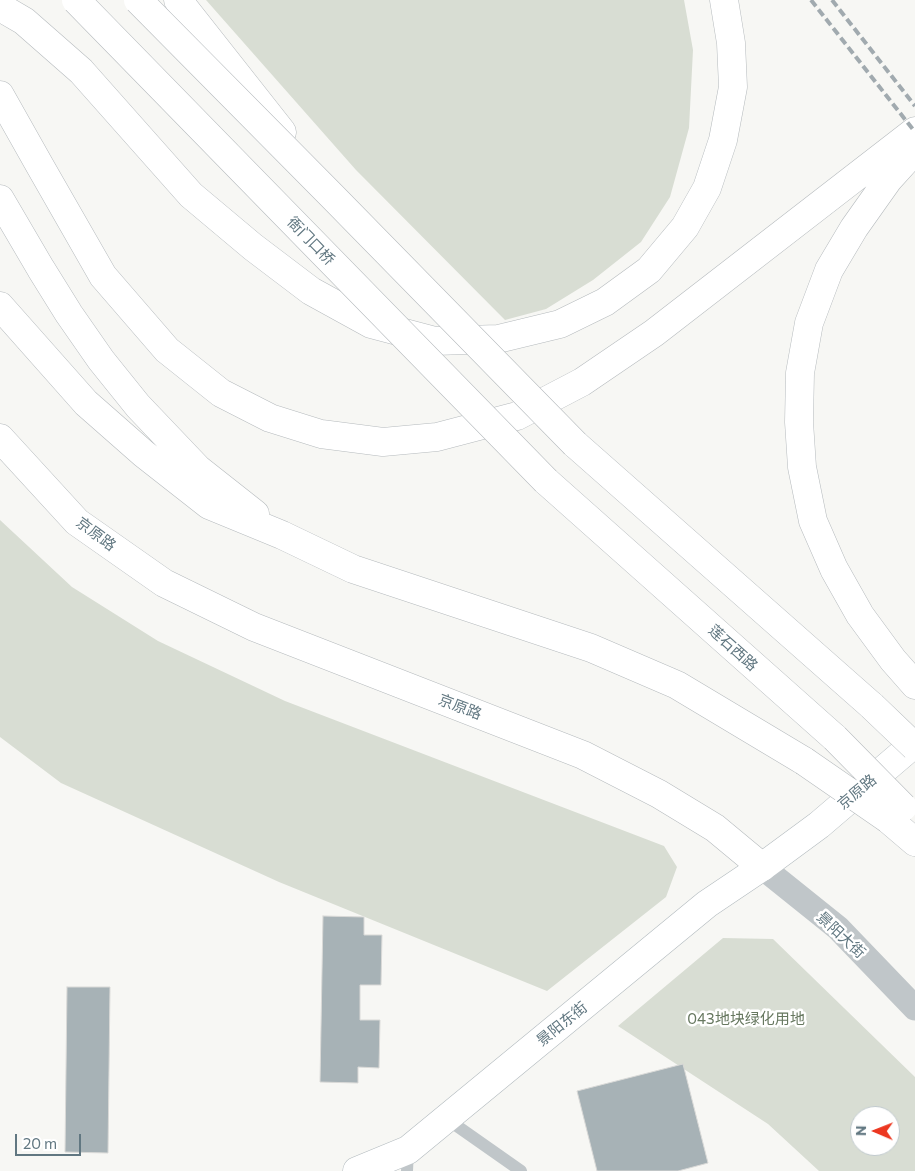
<!DOCTYPE html>
<meta charset="utf-8">
<style>
body{margin:0}
#map{position:relative;width:915px;height:1171px;overflow:hidden;background:#f7f7f4;font-family:Commissioner,sans-serif}
canvas{display:block}
.north{position:absolute;left:850px;top:1106px;width:50px;height:50px;box-sizing:border-box;background:#fff;border:1px solid #c0c9cd;border-radius:50%;rotate:271deg;font-size:14px;font-weight:700;line-height:20px;text-align:center;color:#617781}
.north::after{content:'';display:block;margin:auto;width:18px;height:22px;background:#ec3720;clip-path:polygon(50% 0,100% 100%,50% 72%,0 100%)}
.scale{position:absolute;left:15px;top:1134px;width:66px;height:22px;box-sizing:border-box;border:2px solid #617781;border-top:0;padding-left:6px;font-size:15px;line-height:18px;white-space:nowrap;color:#617781;-webkit-text-stroke:4px #fff;paint-order:stroke}
</style>
<div id="map">
<canvas width="915" height="1171"></canvas>
<div class="north">N</div>
<div class="scale">20 m</div>
</div>
<script>
const ctx = document.querySelector('canvas').getContext('2d');
ctx.lineJoin = 'round';
function fill(path, color) { ctx.fillStyle = color; ctx.fill(path, 'evenodd'); }
const toPath = rows => new Path2D(rows.map(r => 'M' + r).join(''));
function trace(path, color, width, dash) { ctx.strokeStyle = color; ctx.lineWidth = width; ctx.lineCap = dash ? 'butt' : 'round'; ctx.setLineDash(dash || []); ctx.stroke(path); }
function label(font, color, halo, rows, align = 'center') {
  ctx.font = font + ' Commissioner,"Noto Sans SC",sans-serif'; ctx.lineWidth = 5; ctx.setLineDash([]); ctx.textBaseline = 'middle'; ctx.strokeStyle = halo; ctx.fillStyle = color; for (const [text, x, y, turn = 0] of rows) {
    ctx.save(); ctx.translate(x, y); ctx.rotate((+turn || 0) * Math.PI / 180); ctx.textAlign = isNaN(turn) ? turn : align; if (halo) ctx.strokeText(text, 0, 0); ctx.fillText(text, 0, 0); ctx.restore();
  }
}
fill(toPath([
 [206,0,684,0,693,50,689,128,670,197,641,242,593,280,546,309,505,320,356,170],
 [0,520,72,587,158,641,285,701,664,846,677,867,666,897,547,991,279,882,61,783,0,737],
 [723,938,773,939,915,1077,915,1171,819,1171,768,1124,618,1026],
 [860,1116,890,1116,890,1146,860,1146]
]), '#d8ddd3');
const building = toPath([
 [323,916,364,917,364,935,382,935,381,985,360,985,360,1020,380,1020,379,1068,358,1067,358,1083,320,1082,323,916],
 [67,987,110,987,108,1153,65,1152,67,987],
 [683,1064,708,1163,678,1171,597,1171,577,1091,683,1064]
]);
fill(building, '#a7b2b6');
trace(building, '#d9d9d7', 1);
const secondary = toPath([
 [357,1171,408,1150,707,904,762,867,819,825,915,743]
]);
const highway = toPath([
 [178,0,282,132],
 [0,7,24,21,81,71,191,195,253,247,311,291,371,324,435,341,498,339,560,324,605,302,649,270,685,227,707,188,723,140,733,87,731,43,724,0],
 [0,95,40,166,103,276,167,350,221,393,270,418,321,434,383,442,437,437,517,416,582,382,654,333,915,131],
 [915,150,888,180,854,228,829,270,809,323,800,373,799,422,802,467,813,521,834,569,860,615,893,660,915,685],
 [0,199,41,269,69,314,101,360,138,406,198,469,255,514],
 [0,306,86,403,144,454,209,505,282,535,353,569,591,648,677,685,804,761],
 [0,438,77,522,164,583,254,627,583,755,659,794,715,828,762,867],
 [575,444,872,706],
 [546,481,835,738],
 [888,819,915,842]
]);
trace(secondary, '#b2babe', 29);
trace(highway, '#b5babd', 29);
trace(toPath([
 [447,1119,521,1171],
 [407,1171,408,1150]
]), '#c0c6c9', 12);
trace(toPath([
 [762,867,838,928,915,1008]
]), '#c0c6c9', 25);
trace(secondary, '#fff', 28);
trace(highway, '#fff', 28);
trace(toPath([
 [811,0,915,132],
 [832,0,915,106]
]), '#a1aaaf', 4, [8, 4]);
const highwayBridge = toPath([
 [76,0,546,481],
 [138,0,332,196,575,444],
 [872,706,915,747],
 [835,738,903,807],
 [804,761,888,819]
]);
trace(highwayBridge, '#b5babd', 29, []);
trace(highwayBridge, '#fff', 28);
label('15px', '#617781', '#fff', [
 ["衙门口桥",311,241,46],
 ["京原路",96,534,37],
 ["莲石西路",733,648,42],
 ["京原路",460,707,21],
 ["京原路",857,792,-40],
 ["景阳大街",841,935,43],
 ["景阳东街",562,1024,-39]
]);
label('15px', '#677860', '#fff', [
 ["043地块绿化用地",746,1019]
]);
</script>
